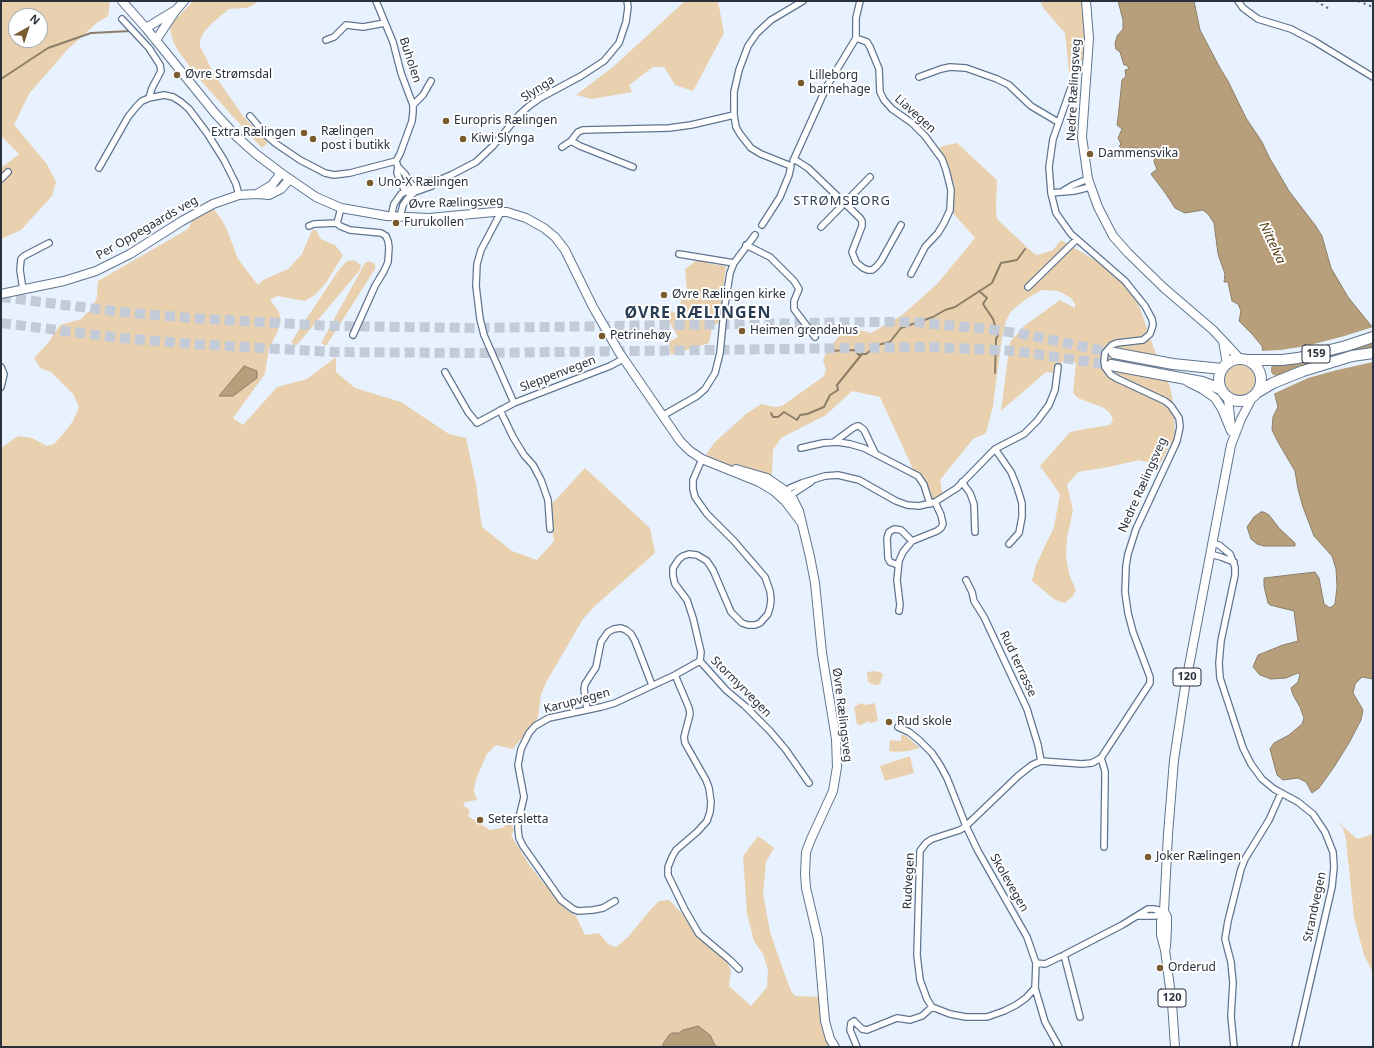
<!DOCTYPE html>
<meta charset="utf-8">
<style>
body{margin:0}
#map{position:relative;width:1374px;height:1048px;overflow:hidden;background:#e8f2fe;font-family:"Noto Sans",sans-serif}
canvas{display:block}
.frame{position:absolute;inset:0;border:2px solid #28313c;pointer-events:none}
.north{position:absolute;left:8px;top:8px;width:40px;height:40px;box-sizing:border-box;background:#fff;border:1px solid #a9adb1;border-radius:50%;rotate:39deg;font-size:11px;font-weight:700;line-height:16px;text-align:center;color:#28313c}
.north::after{content:'';display:block;margin:auto;width:14px;height:18px;background:#785b2f;clip-path:polygon(50% 0,100% 100%,50% 72%,0 100%)}
</style>
<div id="map">
<canvas width="1374" height="1048"></canvas>
<div class="frame"></div>
<div class="north">N</div>
</div>
<script>
const ctx = document.querySelector('canvas').getContext('2d');
ctx.lineJoin = 'round';
function fill(path, color) { ctx.fillStyle = color; ctx.fill(path, 'evenodd'); }
const toPath = rows => new Path2D(rows.map(r => 'M' + r).join(''));
function trace(path, color, width, dash) { ctx.strokeStyle = color; ctx.lineWidth = width; ctx.lineCap = dash ? 'butt' : 'round'; ctx.setLineDash(dash || []); ctx.stroke(path); }
function label(font, color, halo, rows, align = 'center') {
  ctx.font = font + ' "Noto Sans",sans-serif'; ctx.lineWidth = 4; ctx.setLineDash([]); ctx.textBaseline = 'middle'; ctx.strokeStyle = halo; ctx.fillStyle = color; for (const [text, x, y, turn = 0] of rows) {
    ctx.save(); ctx.translate(x, y); ctx.rotate((+turn || 0) * Math.PI / 180); ctx.textAlign = isNaN(turn) ? turn : align; if (halo) ctx.strokeText(text, 0, 0); ctx.fillText(text, 0, 0); ctx.restore();
  }
}
fill(toPath([
 [1,1,109,1,110,2,108,16,98,22,68,49,29,94,14,125,47,164,56,182,52,196,21,230,1,239,1,168,19,154,1,136],
 [16,16,40,16,40,40,16,40],
 [193,1,260,1,247,8,229,9,211,24,204,32,200,40,200,46,214,74,243,116,268,143,262,148,237,121,202,82,178,51,173,41,170,29,172,23],
 [685,1,718,1,724,33,693,91,675,85,664,67,653,67,629,85,632,92,592,99,576,95,614,66],
 [1040,1,1084,1,1088,44,1083,59,1076,69,1069,72,1065,33,1044,9],
 [957,143,997,180,996,209,997,219,1032,252,1037,255,1053,250,1061,240,1098,262,1109,270,1121,282,1138,303,1163,374,1170,386,1174,407,1175,437,1160,463,1153,464,1139,460,1109,467,1078,472,1067,485,1073,510,1067,538,1066,556,1069,574,1076,590,1073,596,1065,603,1055,600,1032,581,1036,565,1054,527,1060,494,1040,466,1070,432,1084,429,1110,425,1113,419,1110,413,1104,408,1078,398,1073,393,1076,363,1062,361,1061,374,1046,372,1001,411,1010,342,1024,326,1060,300,1075,308,1075,304,1071,298,1058,291,1042,290,1026,299,1015,308,1010,313,1006,321,1002,338,993,406,986,433,973,439,940,480,943,496,928,502,880,397,852,391,826,415,781,438,773,450,772,473,769,485,714,461,706,454,715,442,746,414,761,404,775,407,782,406,824,376,826,370,823,360,827,351,845,329,851,328,871,333,902,315,937,284,975,238,952,212,953,198,937,150,942,146],
 [209,203,222,220,227,230,238,259,258,285,263,280,288,269,302,254,312,230,316,230,321,239,335,245,343,255,326,283,315,295,305,301,277,296,270,300,279,312,281,321,277,333,269,348,265,374,233,418,243,425,277,387,307,379,336,357,336,372,355,388,401,402,449,434,466,438,476,484,482,527,512,551,537,560,554,541,548,508,585,468,650,528,655,553,595,606,583,619,548,679,541,694,538,718,513,749,496,745,487,754,476,779,474,791,477,800,465,802,463,805,470,810,468,816,490,830,502,828,506,825,512,825,514,830,511,835,530,866,562,906,576,916,585,935,599,933,608,944,616,947,628,937,652,908,659,901,669,900,727,960,731,971,729,986,751,1006,767,987,768,970,763,954,754,941,747,914,743,856,758,836,774,848,766,862,763,893,770,932,785,975,791,991,795,996,825,997,823,1010,835,1047,716,1047,714,1041,698,1026,688,1028,678,1034,672,1033,669,1035,663,1044,663,1047,1,1047,1,448,18,436,32,438,47,446,54,444,63,434,73,421,79,407,73,394,51,372,40,368,34,358,48,343,60,325,81,319,93,307,97,297,98,281,188,229,196,214],
 [698,259,711,264,726,266,719,322,712,327,709,343,671,355,669,342,678,337,666,316,671,311,674,313,680,307,681,300,687,294,685,269],
 [354,260,361,265,360,270,296,346,291,342,338,271,347,261],
 [369,261,375,264,375,269,326,346,321,343,365,263],
 '1225 380a15 15 0 1 1 30 0a15 15 0 1 1-30 0Z',
 [875,671,882,673,883,674,880,684,876,685,871,684,868,681,867,672],
 [861,703,866,705,875,703,878,721,870,723,869,721,861,725,857,724,854,707],
 [901,735,905,735,920,748,908,751,895,752,889,751,890,740,901,741],
 [910,756,914,773,885,781,880,766],
 [1336,820,1357,839,1373,834,1373,973,1364,955,1354,918,1346,840,1343,828]
]), '#e9d1af');
const water = toPath([
 [1118,1,1194,1,1200,30,1220,68,1228,81,1246,118,1262,142,1269,157,1289,191,1315,225,1322,236,1331,268,1348,297,1373,328,1373,679,1362,677,1355,684,1353,693,1363,710,1361,720,1349,743,1334,767,1319,788,1312,793,1306,782,1298,778,1283,780,1277,775,1270,749,1274,743,1289,735,1302,724,1304,718,1300,707,1293,695,1291,688,1298,682,1300,674,1298,673,1286,678,1271,679,1260,675,1253,667,1258,655,1283,645,1298,641,1294,611,1270,605,1268,603,1264,586,1264,578,1315,572,1319,578,1324,604,1330,608,1335,604,1337,587,1336,569,1332,556,1314,536,1303,507,1298,489,1295,471,1278,442,1272,430,1273,417,1278,407,1268,367,1263,354,1262,346,1252,334,1239,321,1241,311,1238,304,1232,301,1228,282,1224,282,1225,274,1218,254,1214,223,1208,214,1203,210,1185,213,1175,208,1166,194,1151,174,1157,169,1154,162,1155,154,1145,154,1139,148,1130,148,1126,151,1119,146,1121,144,1118,138,1122,129,1117,125,1118,118,1122,80,1126,76,1125,70,1129,69,1127,65,1124,65,1120,52,1116,49,1115,44,1117,36,1123,29,1123,20,1118,1],
 [244,366,257,371,257,378,233,396,219,396,244,366],
 [1261,512,1264,512,1269,515,1279,528,1295,543,1295,546,1264,546,1257,544,1251,539,1247,527,1254,517,1261,512],
 [698,1026,710,1035,716,1047,663,1047,663,1044,669,1035,672,1033,679,1033,683,1030,698,1026]
]);
fill(water, '#b79f7c');
trace(water, '#8c7e69', 1);
fill(toPath([
 [1373,327,1373,342,1330,355,1274,365,1271,367,1271,372,1273,375,1278,376,1313,362,1348,352,1373,348,1373,362,1337,370,1308,378,1273,394,1266,367,1260,351,1281,350,1306,346,1341,337]
]), '#e8f2fe');
trace(toPath([
 [1,79,48,48,91,33,131,31],
 [979,291,987,298,983,304,993,319,998,335,996,339,995,373],
 [826,351,854,350,859,355,862,354,866,354,877,345,890,342,901,328,933,317,945,310,955,307,992,283,1001,263,1017,260,1025,249],
 [771,413,773,417,778,417,784,412,797,420,800,415,807,414,824,407,830,395,838,390,837,385,862,354]
]), '#8c7e69', 2);
trace(toPath([
 [1,297,121,312,190,318,331,326,478,328,874,322,914,322,987,329,1023,334,1114,353],
 [1,323,121,338,192,344,333,352,482,353,931,347,1015,351,1111,365]
]), '#c2cbd7', 10, [10, 5]);
const street = toPath([
 [376,1,393,42,401,73,413,105,413,112,412,121,400,154,396,161],
 [1238,1,1243,8,1258,19,1291,29,1314,41,1373,77],
 [122,19,149,48,160,65,161,71,152,88,149,98],
 [856,38,867,42,870,47,879,69,880,92,884,100,892,109,912,123,925,136,942,159,946,170,951,190,950,210,944,223,938,233,925,247,911,274],
 [326,40,334,37,346,25,363,27,385,23],
 [919,77,941,69,950,67,966,68,997,79,1009,85,1031,106,1058,122],
 [413,105,423,95,431,81],
 [250,116,266,135,275,143,300,160,325,173,334,175,350,173,396,161],
 [571,141,580,146,633,167],
 [562,147,571,141,578,132,583,130,669,128,691,125,734,115],
 [794,159,808,168,860,218,862,221,862,226,852,252,856,262,863,268,868,270,872,270,876,267,881,261,901,225],
 [396,161,398,167,405,174,413,187,412,194,405,191,402,185,397,173,398,167],
 [793,161,827,86,856,38,856,18,860,1],
 [99,168,128,117,136,107,142,101,149,98,164,95,173,97,181,102,189,109,207,133,224,160,236,184,239,195],
 [1,179,8,172],
 [1063,191,1073,185,1088,179],
 [1051,193,1049,167,1053,139,1078,68],
 [341,208,337,223,340,226,350,230,381,233,386,236,388,241,389,247,388,262,384,271,375,286,353,335],
 [501,212,481,250,477,264,476,286,480,319,484,335,514,403],
 [391,216,394,204,401,194,418,185,430,181,439,180,451,175,476,162,493,146,519,115,529,106,540,98,581,76,604,61,619,43,626,22,628,7,627,1],
 [400,217,403,205,408,198,415,192,432,186,437,181],
 [762,225,780,197,789,175,791,166,761,154,751,148,740,134,736,127,734,115,734,92,739,70,748,46,757,33,771,20,803,1],
 [309,226,314,224,337,223],
 [821,227,870,177],
 [746,245,770,257,794,281,799,289,794,301,794,309,815,337],
 [679,254,734,263],
 [1028,287,1076,240],
 [23,290,20,270,21,259,24,256,49,243],
 [1,367,4,374,1,387],
 [445,372,468,412,477,423,514,403,610,366,623,359],
 [500,410,513,437,524,455,533,465,541,480,548,500,550,529],
 [662,416,697,396,705,389,715,373,720,353,724,311,730,273,734,263,755,235],
 [834,442,853,428,857,426,859,426,864,430,875,453],
 [801,448,823,443,838,442,850,444,864,448,918,476,924,485,930,504],
 [995,449,1011,472,1017,487,1022,503,1022,517,1019,533,1009,544],
 [702,459,693,480,693,489,695,497,707,514,734,541,765,577,770,591,771,600,770,607,768,614,760,623,755,625,748,625,742,623,731,612,713,570,707,561,697,555,689,554,683,556,679,559,673,568,673,576,675,584,687,600,693,618,701,652,700,661,726,690,745,706,770,731,786,750,809,783],
 [962,482,970,493,974,504,975,532],
 [785,494,790,488,802,483,825,476,838,475,859,480,896,501,907,505,919,506,935,502,957,488,995,449,1024,434,1037,421,1049,405,1055,390,1058,367],
 [788,497,811,482],
 [1212,543,1219,545,1230,554,1235,567,1235,575,1221,641,1219,663,1220,678,1243,748,1251,764,1262,779,1274,789,1298,802,1313,814,1325,832,1333,852,1334,867,1332,887,1295,1047],
 [1210,554,1221,557,1234,562],
 [898,565,890,562,888,558,887,538,889,532,894,529,901,530,912,541],
 [966,580,972,592,974,601,984,617,1027,709,1038,745,1041,761],
 [899,611,900,605,897,580,899,561,903,552,912,541,937,531,941,528,943,524,941,515,935,502],
 [675,675,689,708,690,714,684,737,685,743,706,780,709,788,711,802,710,812,707,821,697,832,676,850,672,857,668,867,668,875,685,910,699,934,730,960,739,969],
 [587,710,584,689,585,684,596,667,601,642,608,632,614,629,621,628,626,630,631,634,635,641,652,685],
 [898,727,909,732,919,740,932,753,940,765,947,778,966,826,978,851,1027,937,1036,963,1045,964,1064,955,1122,925,1148,909,1153,909,1164,911],
 [1101,758,1105,771,1105,781,1104,847],
 [615,901,603,908,593,910,578,911,573,909,561,900,523,846,519,838,518,829,518,822,524,797,518,765,521,749,529,733,535,726,549,718,601,707,615,703,675,675,700,661],
 [1137,916,1155,916,1164,911],
 [1064,955,1080,1017],
 [1036,963,1035,988,1045,1022,1059,1047],
 [1035,988,1026,998,1016,1005,1004,1011,987,1017,966,1017,950,1014,932,1007,927,999,920,980,917,955,920,851,926,843,932,839,960,830,966,826,1018,776,1032,765,1041,761,1082,764,1092,763,1101,758,1150,683,1150,677,1133,632,1128,613,1125,592,1126,566,1128,554,1136,529,1177,441,1180,427,1179,418,1171,406,1165,401,1118,379,1111,375,1105,367,1104,361,1105,353,1112,345,1117,343,1143,340,1150,334,1153,325,1152,319,1145,306,1125,281,1071,234,1056,213,1051,193,1074,191,1090,187],
 [857,1047,850,1030,851,1023,854,1021,862,1029,867,1030,897,1018,910,1020,922,1016,932,1007],
 [1234,1047,1231,1016,1233,983,1231,962,1225,939,1228,921,1241,869,1245,859,1269,820,1281,793]
]);
const secondary = toPath([
 [122,1,146,28,214,112,237,137,256,154,281,173,316,197,341,208,387,216,429,218,494,212,507,212,526,218,544,228,555,237,565,250,593,307,619,352,680,441,690,451,702,459,759,482,774,491,785,501,801,522],
 [1086,1,1089,38,1082,137,1088,179,1098,207,1113,236,1128,253,1164,288,1213,330,1240,359],
 [146,28,174,11],
 [156,40,176,10,184,1],
 [257,194,272,185,281,173],
 [1,294,64,281,96,271,130,254,182,221,213,204,239,195,257,194,269,195,281,189,289,180],
 [1223,341,1227,364],
 [736,469,767,478,783,489,793,499,799,511,810,557,815,583,822,653,836,739,837,767,833,791,811,839,806,852,805,874,806,888,818,939,825,1021,830,1039,835,1047]
]);
const primary = toPath([
 [1188,382,1202,389,1215,398,1222,409,1231,431],
 [1228,398,1231,427],
 [1164,911,1167,917,1167,927,1166,947],
 [1175,1047,1172,1003,1165,950,1161,935,1161,921,1164,911,1168,834,1174,760,1185,687,1231,445,1241,419,1252,398]
]);
const highway = toPath([
 [1114,353,1173,364,1222,369],
 '1219 380a21 21 0 1 1 42 0a21 21 0 1 1-42 0Z',
 [1248,360,1282,360,1298,358,1346,346,1373,337],
 [1111,365,1202,382,1221,389],
 [1258,392,1273,383,1303,371,1352,356,1373,353]
]);
trace(street, '#5f758f', 8);
trace(secondary, '#5f758f', 10);
trace(primary, '#5f758f', 10);
trace(highway, '#5f758f', 12);
trace(street, '#fff', 5.5);
trace(secondary, '#fff', 8);
trace(primary, '#fff', 8);
trace(highway, '#fff', 10);
trace(toPath([
 [1316,1,1331,10],
 [1358,1,1373,7]
]), '#57606b', 2, [2, 4]);
for (const [x, y, r, color] of [
 [177,75,4,"#785b2f"],
 [801,83,4,"#785b2f"],
 [446,121,4,"#785b2f"],
 [304,133,4,"#785b2f"],
 [313,139,4,"#785b2f"],
 [463,139,4,"#785b2f"],
 [1090,154,4,"#785b2f"],
 [370,183,4,"#785b2f"],
 [396,223,4,"#785b2f"],
 [664,295,4,"#785b2f"],
 [742,331,4,"#785b2f"],
 [602,336,4,"#785b2f"],
 [889,722,4,"#785b2f"],
 [480,820,4,"#785b2f"],
 [1148,857,4,"#785b2f"],
 [1160,968,4,"#785b2f"]
]) { const dot = new Path2D(); dot.arc(x, y, r, 0, 2 * Math.PI); ctx.fillStyle = color; ctx.fill(dot); trace(dot, '#fff', 1.5); }
for (const [x, y, w] of [
 [1316,354,28],
 [1187,677,28],
 [1172,998,28]
]) { const box = new Path2D(); box.roundRect(x - w / 2, y - 9, w, 18, 3); ctx.fillStyle = '#fff'; ctx.fill(box); trace(box, '#28313c', 1); }
label('bold 11px', '#28313c', null, [
 ["159",1316,354],
 ["120",1187,677],
 ["120",1172,998]
]);
label('12px', '#28313c', '#fff', [
 ["Buholen",410,60,72],
 ["Slynga",538,89,-33],
 ["Nedre Rælingsveg",1074,90,-87],
 ["Liavegen",915,114,42],
 ["Øvre Rælingsveg",456,203,-2],
 ["Per Oppegaards veg",147,228,-30],
 ["Sleppenvegen",558,374,-21],
 ["Nedre Rælingsveg",1143,485,-66],
 ["Rud terrasse",1018,664,65],
 ["Stormyrvegen",741,687,45],
 ["Karupvegen",577,701,-15],
 ["Øvre Rælingsveg",842,715,83],
 ["Rudvegen",909,881,-87],
 ["Skolevegen",1009,883,60],
 ["Strandvegen",1315,907,-78]
]);
label('12px', '#28313c', '#fff', [
 ["Øvre Strømsdal",185,75],
 ["Lilleborg",809,76],
 ["barnehage",809,90],
 ["Europris Rælingen",454,121],
 ["Rælingen",321,132],
 ["post i butikk",321,146],
 ["Extra Rælingen",296,133,"right"],
 ["Kiwi Slynga",471,139],
 ["Dammensvika",1098,154],
 ["Uno-X Rælingen",378,183],
 ["Furukollen",404,223],
 ["Øvre Rælingen kirke",672,295],
 ["Heimen grendehus",750,331],
 ["Petrinehøy",610,336],
 ["Rud skole",897,722],
 ["Setersletta",488,820],
 ["Joker Rælingen",1156,857],
 ["Orderud",1168,968]
], 'left');
ctx.letterSpacing = '1px';
label('13px', '#283c53', '#fff', [
 ["STRØMSBORG",842,201]
]);
ctx.letterSpacing = '0px';
label('italic 13px', '#573d12', '#fff', [
 ["Nittelva",1272,243,65]
]);
ctx.letterSpacing = '1px';
label('bold 16px', '#283c53', '#fff', [
 ["ØVRE RÆLINGEN",698,313]
]);
ctx.letterSpacing = '0px';
</script>
